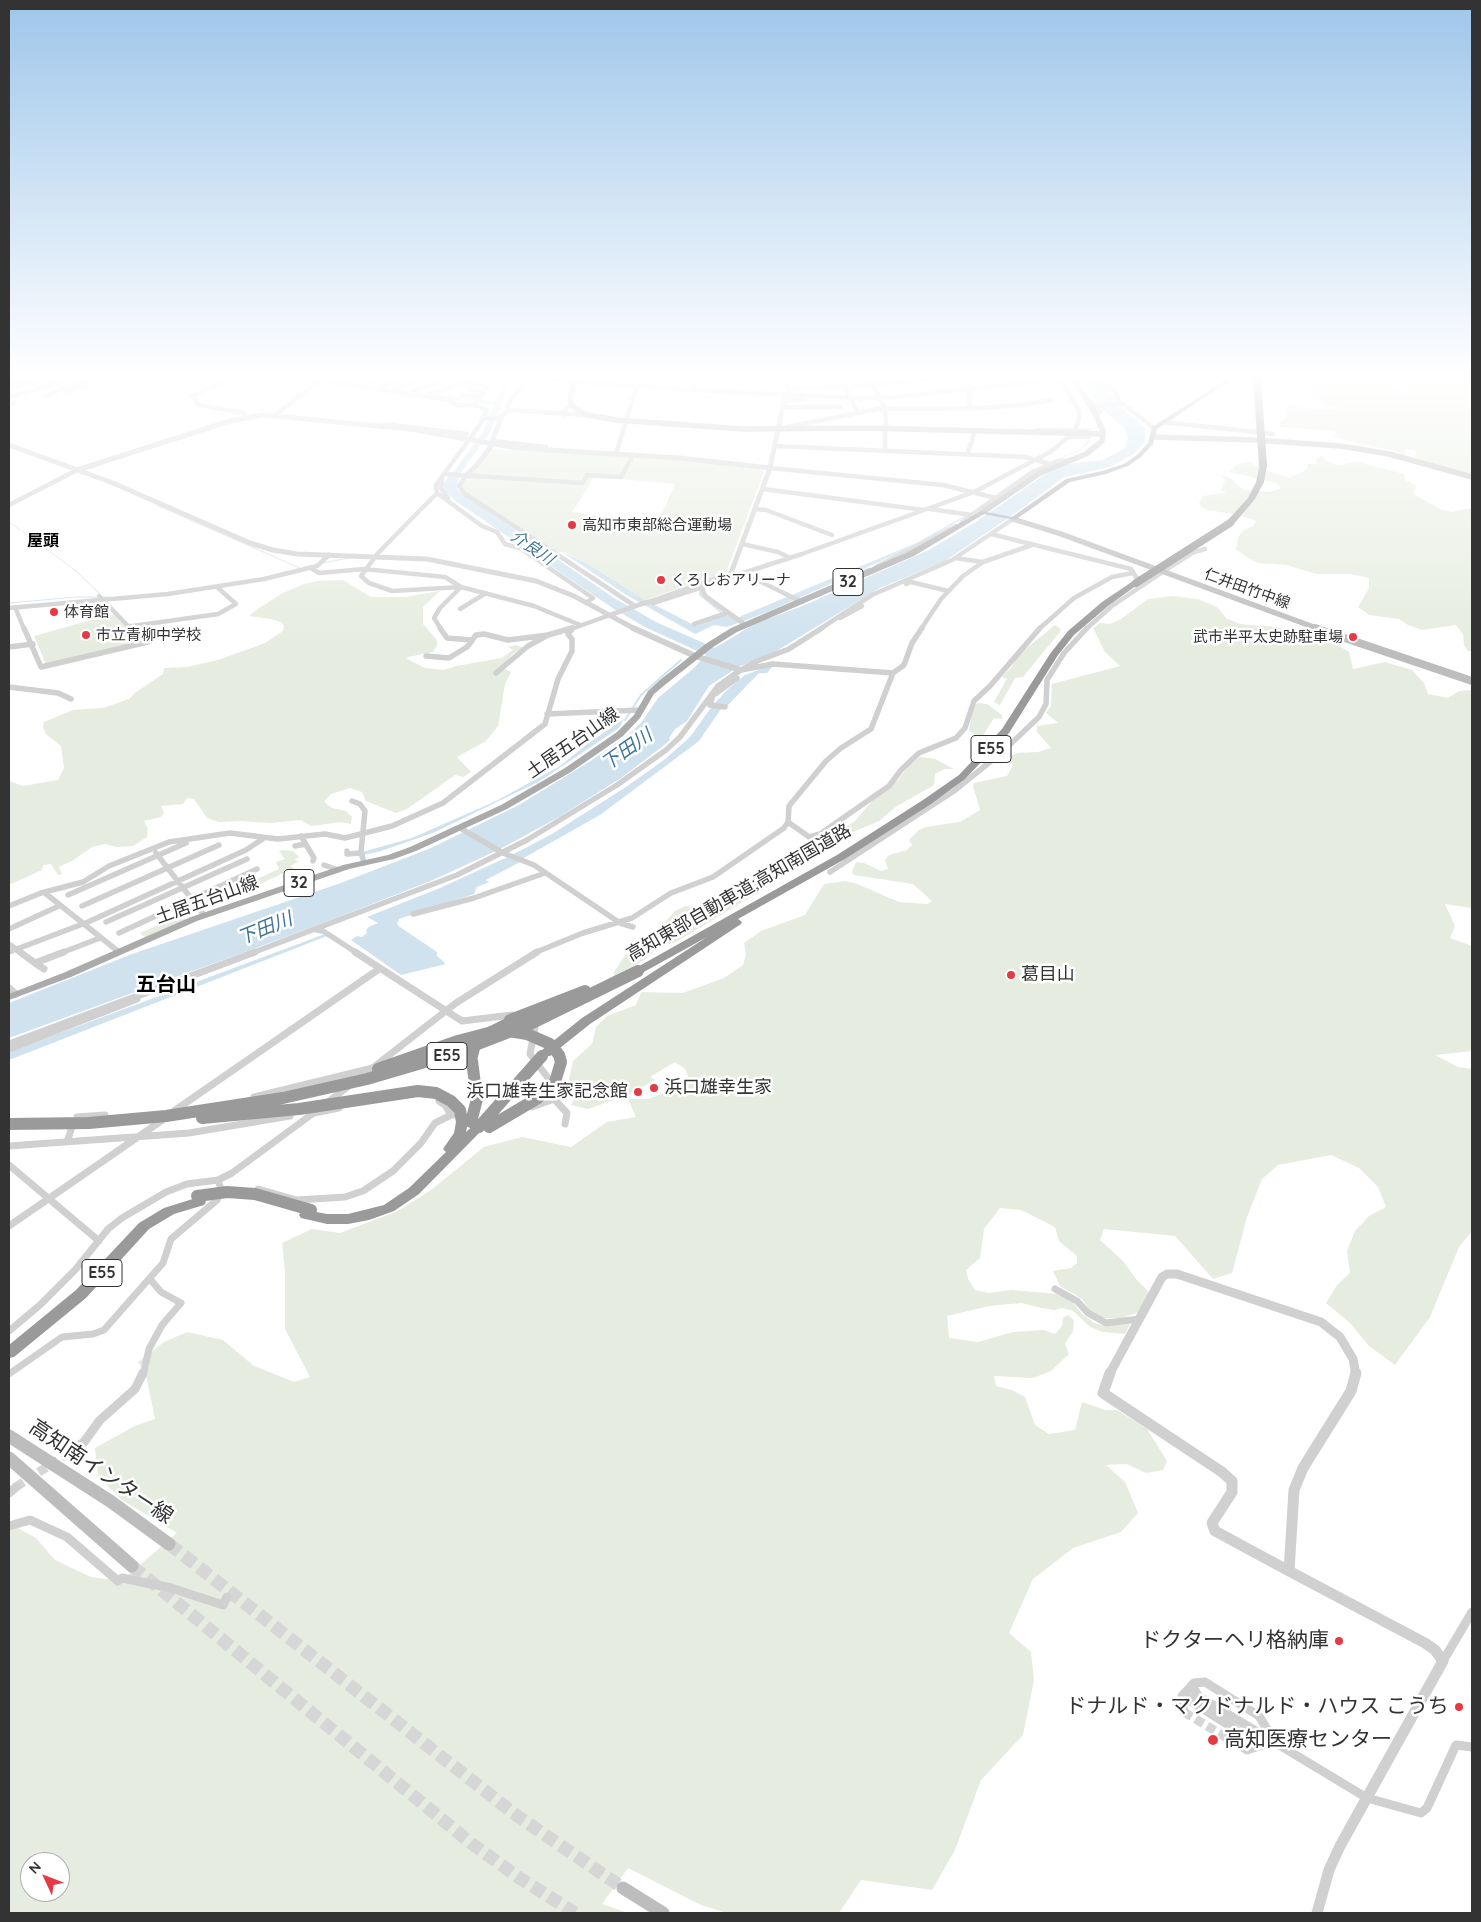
<!DOCTYPE html>
<meta charset="utf-8">
<style>
body{margin:0}
#map{position:relative;width:1481px;height:1922px;overflow:hidden;background:#fff;font-family:Quicksand,sans-serif}
canvas{display:block}
.frame{position:absolute;inset:0;border:10px solid #333;pointer-events:none}
.north{position:absolute;left:20px;top:1852px;width:50px;height:50px;box-sizing:border-box;background:#fff;border:1px solid #adadad;border-radius:50%;rotate:313deg;font-size:14px;font-weight:700;line-height:20px;text-align:center;color:#333}
.north::after{content:'';display:block;margin:auto;width:18px;height:22px;background:#e63946;clip-path:polygon(50% 0,100% 100%,50% 72%,0 100%)}
</style>
<div id="map">
<canvas width="1481" height="1922"></canvas>
<div class="frame"></div>
<div class="north">N</div>
</div>
<script>
const ctx = document.querySelector('canvas').getContext('2d');
ctx.lineJoin = 'round';
function fill(path, color) { ctx.fillStyle = color; ctx.fill(path, 'evenodd'); }
const toPath = rows => new Path2D(rows.map(r => 'M' + r).join(''));
function trace(path, color, width, dash) { ctx.strokeStyle = color; ctx.lineWidth = width; ctx.lineCap = dash ? 'butt' : 'round'; ctx.setLineDash(dash || []); ctx.stroke(path); }
function label(font, color, halo, rows, align = 'center') {
  ctx.font = font + ' Quicksand,"Noto Sans JP",sans-serif'; ctx.lineWidth = 5; ctx.setLineDash([]); ctx.textBaseline = 'middle'; ctx.strokeStyle = halo; ctx.fillStyle = color; for (const [text, x, y, turn = 0] of rows) {
    ctx.save(); ctx.translate(x, y); ctx.rotate((+turn || 0) * Math.PI / 180); ctx.textAlign = isNaN(turn) ? turn : align; if (halo) ctx.strokeText(text, 0, 0); ctx.fillText(text, 0, 0); ctx.restore();
  }
}
fill(toPath([
 [1310,379,1361,379,1409,391,1413,388,1389,379,1472,379,1472,475,1419,460,1415,458,1416,452,1413,449,1404,450,1405,455,1401,455,1397,452,1339,438,1334,437,1337,433,1334,431,1280,427,1280,423,1285,418,1285,410,1289,405,1311,409,1338,409,1338,407,1323,403,1320,399,1306,394,1318,386,1317,382],
 [491,449,666,458,759,469,764,472,726,572,645,600,588,564,564,552,559,552,561,557,465,493,461,483],
 [595,478,621,479,675,484,660,518,655,523,658,525,656,526,591,522,599,516,572,512,586,491,592,479],
 [1323,456,1325,460,1338,465,1358,462,1404,474,1405,480,1417,486,1413,492,1415,495,1442,510,1451,512,1472,508,1472,651,1468,651,1464,645,1463,634,1456,625,1422,630,1408,625,1399,619,1369,615,1358,607,1369,588,1369,578,1351,574,1316,574,1287,565,1259,563,1248,558,1236,549,1238,537,1243,531,1253,526,1256,521,1238,515,1208,510,1201,507,1199,503,1203,496,1226,493,1221,490,1225,481,1221,475,1231,479,1243,490,1270,492,1281,488,1277,483,1229,472,1237,464,1250,462,1256,467,1289,478,1307,469,1308,464,1317,464,1316,460,1318,457],
 [343,580,371,597,405,597,440,591,423,607,423,624,437,640,437,646,433,652,408,657,407,659,425,668,444,670,456,666,502,658,513,650,508,647,516,645,524,648,514,653,500,667,511,672,505,684,498,726,486,741,457,757,471,772,463,777,455,775,407,809,396,813,366,801,362,792,350,788,331,794,324,802,332,808,346,811,352,817,351,824,341,822,311,826,301,820,270,823,241,821,219,822,207,818,194,799,187,798,183,804,161,806,164,813,161,817,144,821,148,829,147,837,133,846,117,847,105,844,92,847,72,861,59,867,62,874,58,875,51,864,43,865,42,870,9,885,9,781,23,786,58,780,64,768,61,746,46,734,43,727,44,722,73,710,103,708,129,699,135,693,163,674,164,668,187,667,218,660,265,643,283,631,284,625,281,622,271,619,249,616,259,608,283,593,304,584,317,581],
 [1173,596,1198,599,1217,607,1226,618,1240,624,1276,627,1289,630,1303,638,1331,641,1349,652,1353,669,1385,662,1412,670,1424,683,1428,694,1448,698,1459,691,1472,690,1472,908,1445,904,1455,926,1450,938,1472,946,1472,1051,1435,1055,1458,1067,1472,1069,1472,1231,1459,1247,1430,1317,1395,1365,1369,1346,1350,1323,1326,1303,1337,1285,1350,1273,1347,1251,1355,1231,1369,1216,1386,1207,1378,1187,1359,1168,1331,1155,1278,1165,1262,1179,1247,1217,1232,1273,1213,1279,1175,1236,1104,1229,1100,1240,1123,1261,1136,1279,1149,1292,1139,1312,1121,1318,1104,1318,1091,1312,1082,1299,1060,1286,1053,1271,1071,1268,1077,1263,1077,1256,1059,1241,1055,1227,1021,1210,1000,1208,984,1229,980,1258,966,1270,968,1279,975,1290,988,1293,1011,1290,1057,1294,1072,1301,1081,1313,1094,1323,1105,1326,1130,1324,1125,1334,1103,1332,1090,1327,1073,1311,1062,1308,1054,1310,1041,1308,1022,1303,989,1306,947,1316,949,1338,978,1342,1013,1332,1043,1330,1055,1334,1062,1326,1063,1318,1068,1315,1074,1320,1073,1331,1065,1344,1069,1354,1051,1371,1033,1378,994,1376,996,1386,1012,1390,1025,1397,1035,1425,1049,1434,1075,1430,1082,1402,1105,1410,1117,1410,1147,1429,1167,1461,1163,1470,1146,1473,1127,1464,1106,1465,1125,1482,1138,1513,1121,1532,1073,1548,1033,1579,1009,1633,1031,1652,1034,1680,1023,1735,981,1780,955,1850,932,1890,861,1880,839,1913,727,1913,701,1905,628,1868,602,1904,628,1913,9,1913,9,1529,14,1526,36,1538,55,1560,91,1577,121,1581,177,1533,122,1500,98,1476,95,1448,135,1426,155,1419,145,1371,138,1362,164,1342,187,1332,223,1340,254,1366,294,1382,310,1377,285,1329,285,1272,282,1243,312,1229,340,1233,398,1211,431,1190,484,1147,522,1137,571,1147,607,1122,636,1117,628,1099,648,1099,691,1083,685,1069,675,1062,650,1077,655,1080,630,1094,588,1109,571,1105,573,1101,568,1084,573,1061,592,1044,596,1027,607,1016,636,1005,641,992,683,993,724,978,743,965,746,954,744,943,761,931,805,915,824,884,846,881,857,884,899,902,927,904,932,901,913,884,854,875,852,872,855,864,857,862,864,863,881,871,888,869,885,860,889,855,907,850,912,845,909,840,919,830,926,827,960,822,980,810,973,786,974,783,1007,776,1013,765,1006,758,1017,753,1038,752,1051,748,1037,732,1037,726,1058,723,1046,713,1051,706,1052,684,1120,666,1105,652,1093,628,1100,623,1110,624,1121,619,1148,599],
 [30,1862,60,1862,60,1892,30,1892],
 [113,614,136,637,133,643,46,664,34,636],
 [1055,625,1061,629,1059,633,1023,677,1015,678,1000,705,994,702,1007,679,1002,677,1013,665,1016,657],
 [978,703,987,704,1002,715,1002,719,994,718,982,737,970,732,969,729,974,706],
 [920,757,935,759,954,769,945,769,935,774,934,785,897,806,879,821,853,832,844,840,813,853,816,846,825,844,831,837,855,821,873,800,898,780,909,765],
 [282,850,293,851,299,857,294,860,300,861,290,866,294,868,210,908,204,910,200,905,279,869,276,862,285,859,279,851],
 [770,876,772,878,766,888,676,942,656,948,646,959,614,976,614,972,632,945,655,933,675,911,685,906,710,908,723,898,720,895,725,891],
 [181,915,186,920,146,938,140,933]
]), '#e6ecdf');
fill(toPath([
 [1082,379,1098,379,1115,401,1145,428,1145,442,1134,454,1107,468,1064,477,1021,509,945,561,880,588,773,653,738,667,709,686,687,721,675,729,669,738,670,740,663,746,621,778,559,817,500,849,433,880,316,926,9,1038,9,1003,132,954,341,883,431,848,519,805,592,760,628,735,641,723,658,698,694,668,706,655,645,627,614,609,457,502,444,490,444,483,449,475,461,476,457,482,457,489,460,492,614,598,656,622,715,648,756,623,800,607,929,550,977,521,1050,471,1067,464,1103,460,1125,448,1128,438,1125,429,1092,400,1096,399],
 [1091,437,1090,442,1080,450,1032,471,972,513,919,544,770,611,727,627,714,625,695,634,625,594,562,552,588,564,645,600,696,626,723,615,699,595,699,590,701,590,702,595,723,613,732,618,739,617,916,543,970,513,1031,470,1081,449],
 [769,666,772,667,767,673,759,673,727,706,723,706,699,741,600,815,520,860,522,861,486,880,489,882,477,887,474,894,399,919,397,924,400,927,437,952,437,956,446,964,401,975,351,940,357,936,362,937,367,933,366,930,369,927,378,923,367,917,440,888,510,856,552,834,626,787,664,760,690,737,713,705,729,688,745,675],
 [624,719,619,728,540,781,433,833,381,851,364,855,362,852,412,838,496,801,560,766,587,744],
 [325,934,327,936,9,1060,9,1052]
]), '#cfe2ee');
trace(toPath([
 [89,469,106,463],
 [156,505,302,569],
 [9,522,20,530],
 [22,531,76,571,103,597],
 [322,563,349,558],
 [9,603,76,597,109,597]
]), '#cfe2ee', 1);
trace(toPath([
 [625,720,641,695,681,660]
]), '#cfe2ee', 2);
fill(toPath([
 [505,379,511,379,490,432,455,481,453,488,447,488,447,481,483,432,494,405,435,398,432,396,435,394,496,401,505,379]
]), '#cfe2ee');
trace(toPath([
 [16,1487,73,1450],
 [1184,1712,1247,1750]
]), '#d6d6d6', 9, [9, 4.5]);
trace(toPath([
 [169,1544,516,1815,623,1888],
 [132,1566,471,1843,518,1877,575,1913]
]), '#d6d6d6', 13, [13, 6]);
trace(toPath([
 [47,379,60,382],
 [230,379,192,396,199,405,244,413,247,417],
 [312,379,450,400,456,405,475,405],
 [441,379,487,386],
 [492,379,475,405,487,410,479,426,436,485,437,493,378,553,361,576,369,583,392,591,461,587,534,606,580,625],
 [542,379,694,390,859,398,883,398,1051,380,1062,382,1079,411,1079,420,1074,432],
 [870,379,885,409,886,429],
 [968,379,970,409],
 [1101,379,1106,386,1115,391,1118,400,1154,428],
 [351,382,359,379],
 [70,384,86,388],
 [364,384,378,379],
 [873,384,932,379],
 [382,386,403,379],
 [845,386,858,413],
 [396,388,421,379],
 [9,389,44,379],
 [791,389,873,385],
 [471,390,484,391],
 [692,390,697,379],
 [414,391,446,379],
 [67,392,95,379],
 [429,393,433,394,472,379],
 [461,395,480,396],
 [46,396,84,379],
 [9,397,62,382],
 [1088,400,1100,412,1096,415],
 [784,401,805,399],
 [9,404,14,403],
 [1095,406,1123,404],
 [783,407,841,407],
 [508,410,588,415],
 [563,415,567,407,572,405],
 [274,416,320,380],
 [482,418,501,418,508,410,507,405,523,385,522,379],
 [1163,422,1273,434],
 [380,426,392,425,467,434],
 [787,427,877,409,979,408,1022,405,1051,400],
 [885,429,885,451],
 [1037,430,1089,431],
 [1070,437,1089,437],
 [493,441,546,447],
 [775,446,1026,457,1050,464],
 [616,454,637,385],
 [967,455,975,431],
 [770,468,943,485,996,498],
 [446,474,583,483,587,475,621,477,633,455],
 [466,475,459,486,464,493,635,606],
 [442,479,441,488,448,498],
 [763,489,924,510],
 [437,493,482,526,497,532,505,544,520,548,593,598,587,602],
 [9,505,77,470],
 [755,509,766,510,832,535],
 [930,509,972,515],
 [961,525,962,522,1030,474,1057,461,1070,460],
 [991,534,1131,569,1136,577,1145,581],
 [742,544,778,552,790,558],
 [955,558,983,562],
 [876,567,956,526],
 [311,568,319,573,364,569,445,577,461,587],
 [743,573,802,602],
 [731,574,740,574,802,554,974,492,1050,452,1071,435],
 [834,584,869,570],
 [906,584,911,582,948,591],
 [702,586,736,575],
 [99,596,128,626,133,626,218,614,236,604,217,587],
 [653,603,703,587],
 [15,607,24,629],
 [9,608,168,594,264,579,317,566,329,555],
 [460,609,486,593],
 [840,618,862,606],
 [694,624,727,613],
 [133,626,136,629],
 [441,629,434,618,440,608,461,587],
 [569,629,572,628],
 [571,629,610,615],
 [820,629,872,595,952,560,1013,519],
 [921,629,941,599,963,576,983,562,1032,545],
 [1039,629,1074,598,1112,577,1133,573],
 [1086,629,1112,606,1167,569,1194,552,1205,549]
]), '#d0d0d0', 4.5);
trace(toPath([
 [24,628,41,667,148,642,149,640,135,628],
 [440,628,447,638,471,640],
 [9,647,33,644],
 [426,656,449,658,467,647,476,635,484,634,508,640,548,635],
 [695,656,741,670,773,664,893,673],
 [496,673,528,646,548,635,572,628],
 [9,687,58,693,71,699],
 [715,694,737,678],
 [713,695,710,705,725,707],
 [547,714,640,710],
 [352,801,360,804,365,811,361,852,364,863],
 [788,822,809,837,820,834,889,786,901,770,919,753,956,738,965,728,974,701,990,686,1040,628],
 [460,828,503,853,534,865,620,923,633,927],
 [301,836,314,858,313,861],
 [295,846,305,844],
 [347,851,347,854,361,853],
 [156,853,204,915],
 [324,865,338,870],
 [830,872,954,791,1001,753,1039,717,1046,704,1047,680,1064,653,1087,628],
 [45,893,119,952],
 [68,895,186,843],
 [9,906,41,893,83,882,109,866,169,842,230,833,278,839,325,834,345,838,392,826,443,803,545,724,558,679,572,651,572,639,568,634,573,628],
 [82,906,219,845],
 [413,914,474,898,545,873],
 [106,922,247,859],
 [9,929,59,906],
 [317,930,323,931,357,953],
 [119,933,257,869],
 [9,944,21,953],
 [9,952,88,922,246,850,264,838],
 [61,953,100,938],
 [252,953,457,875,527,840,617,785,666,750,680,737,718,686,736,673,757,661,789,649,822,628],
 [534,953,583,933,632,918,671,893,713,877,784,828,788,822,789,806,826,761,841,748,871,729,893,673,904,665,912,643,922,628]
]), '#d0d0d0', 5.5);
trace(toPath([
 [20,952,35,963,64,952],
 [355,952,462,1021,512,1015],
 [35,963,44,969],
 [183,983,193,990],
 [9,988,16,994],
 [532,1021,535,1028,530,1054,548,1078,554,1099],
 [9,1044,255,952],
 [9,1049,137,999],
 [361,1077,456,1003,537,952],
 [254,1097,373,1068],
 [329,1101,349,1086],
 [439,1101,445,1105,451,1115,462,1114],
 [532,1107,554,1099,567,1113,565,1124],
 [174,1111,379,969],
 [314,1113,339,1108],
 [77,1117,105,1115],
 [67,1142,74,1121],
 [9,1146,189,1133,290,1116],
 [9,1165,99,1241],
 [258,1189,297,1200,345,1197,363,1191,393,1171,421,1143,435,1123,451,1115],
 [9,1226,164,1119],
 [1055,1289,1077,1301,1088,1313,1106,1323,1139,1319],
 [9,1331,40,1305,75,1270,108,1229,122,1218,166,1192,187,1184,218,1180,232,1173,319,1109],
 [9,1374,62,1337,93,1334,104,1330,163,1263,171,1239,217,1200,221,1189,218,1180],
 [143,1375,149,1349,162,1325,181,1303,161,1292,150,1279]
]), '#d0d0d0', 7);
trace(toPath([
 [73,1450,84,1442,100,1420,135,1389,143,1373],
 [9,1493,16,1487],
 [9,1526,30,1520,67,1537,118,1581,122,1578,171,1588,223,1605,227,1597],
 [1443,1661,1472,1612],
 [1192,1685,1198,1696,1367,1798,1421,1813,1427,1808,1456,1745,1472,1747],
 [1185,1693,1192,1702,1246,1736,1270,1740],
 [1184,1712,1182,1696,1194,1683,1205,1682,1259,1716,1273,1739],
 [1247,1750,1271,1742]
]), '#d0d0d0', 9);
trace(toPath([
 [492,442,501,418],
 [9,445,113,483,250,543,273,550,297,554,427,559,536,581,574,596,635,629],
 [77,470,230,421,263,415,410,429,517,448,680,458,770,468],
 [466,475,477,465,491,446],
 [701,585,705,596,744,624],
 [652,601,731,573,770,468,785,396,791,392,786,379],
 [610,615,641,604]
]), '#d0d0d0', 5);
trace(toPath([
 [633,628,695,656]
]), '#d0d0d0', 6);
trace(toPath([
 [1109,1375,1162,1277,1167,1274,1177,1274,1321,1322,1340,1337,1353,1359,1356,1375]
]), '#d0d0d0', 9);
trace(toPath([
 [1110,1373,1103,1393,1222,1472,1232,1481,1232,1492,1212,1523,1215,1531,1289,1571],
 [1289,1571,1425,1643,1435,1650,1443,1661,1340,1846,1329,1870,1317,1913],
 [1289,1571,1294,1490,1303,1468,1351,1391,1356,1373]
]), '#d0d0d0', 11);
trace(toPath([
 [576,379,570,399,574,408,588,415,616,420,743,429,867,428,1103,434],
 [9,384,25,379],
 [1153,437,1254,440,1341,446,1389,454,1472,477],
 [983,512,1040,473,1086,454,1102,441,1103,431,1096,415,1074,379],
 [1013,519,1061,534,1319,629]
]), '#bdbdbd', 5.5);
trace(toPath([
 [1315,628,1472,681]
]), '#bdbdbd', 8);
trace(toPath([
 [9,1436,110,1501,169,1544],
 [9,1458,132,1566],
 [623,1888,663,1913]
]), '#bdbdbd', 13);
fill(toPath([
 [1227,379,1233,379,1157,429,1153,444,1141,457,1128,466,1106,474,1070,482,1015,520,984,514,914,556,737,632,713,647,666,684,654,694,640,718,623,736,571,772,507,809,416,851,394,859,349,869,197,921,71,977,9,1000,9,994,63,973,191,917,343,865,388,855,410,847,501,805,565,768,617,732,634,715,648,691,660,680,707,643,731,628,908,552,981,511,1012,517,1066,479,1102,471,1124,464,1137,455,1148,443,1152,427,1227,379]
]), '#ababab');
fill(toPath([
 [1260,463,1267,465,1264,482,1255,499,1233,525,1227,525,1227,521,1248,498,1256,482,1260,463],
 [1133,581,1140,583,1108,606,1074,635,1058,655,1009,733,965,779,931,804,845,859,738,919,742,922,741,924,590,1024,550,1056,542,1056,540,1053,542,1050,582,1018,707,937,642,973,634,973,632,971,634,969,837,855,923,800,959,775,1002,729,1050,654,1068,631,1102,602,1133,581],
 [510,1016,514,1017,516,1020,514,1023,496,1033,483,1045,480,1049,476,1064,468,1064,466,1061,468,1049,475,1039,488,1027,510,1016],
 [462,1118,466,1119,468,1122,466,1132,475,1124,479,1123,483,1124,485,1127,419,1194,394,1211,369,1220,348,1224,327,1224,301,1218,299,1215,301,1212,306,1210,327,1214,348,1214,384,1205,409,1188,446,1152,443,1149,454,1133,456,1122,458,1119,462,1118],
 [199,1197,204,1199,206,1202,204,1205,174,1214,149,1229,86,1298,14,1357,9,1358,9,1345,76,1290,139,1223,164,1208,199,1197]
]), '#9a9a9a');
trace(toPath([
 [641,604,652,601]
]), '#d0d0d0', 5);
trace(toPath([
 [1257,379,1263,465],
 [1136,583,1230,523]
]), '#9a9a9a', 8);
trace(toPath([
 [510,1020,585,991],
 [378,1069,458,1041,492,1032,509,1031,527,1034,550,1044,559,1055,561,1062,555,1082,538,1098,489,1127],
 [202,1118,299,1109,418,1091,436,1093,451,1101,460,1110,462,1122],
 [471,1122,477,1099,472,1061],
 [9,1124,89,1123,166,1116,283,1098,367,1079,452,1054,530,1024,638,971],
 [479,1127,542,1056],
 [197,1196,227,1192,255,1194,311,1210]
]), '#9a9a9a', 12);
const sky = ctx.createLinearGradient(0, 0, 0, 648);
sky.addColorStop(0, '#9ec6ea');
sky.addColorStop(0.58, '#fff');
sky.addColorStop(1, '#ffffff00');
ctx.fillStyle = sky;
ctx.fillRect(0, 0, 1481, 648);
for (const [x, y, r, color] of [
 [572,525,5,"#e63946"],
 [661,580,5,"#e63946"],
 [54,612,5,"#e63946"],
 [86,635,5,"#e63946"],
 [1353,637,5,"#e63946"],
 [1011,975,5,"#e63946"],
 [654,1088,5,"#e63946"],
 [638,1092,5,"#e63946"],
 [1339,1641,5,"#e63946"],
 [1459,1707,5,"#e63946"],
 [1213,1740,6,"#e63946"]
]) { const dot = new Path2D(); dot.arc(x, y, r, 0, 2 * Math.PI); ctx.fillStyle = color; ctx.fill(dot); trace(dot, '#fff', 2); }
label('15px', '#333', '#fff', [
 ["高知市東部総合運動場",582,525],
 ["くろしおアリーナ",671,580],
 ["体育館",64,612],
 ["市立青柳中学校",96,635],
 ["武市半平太史跡駐車場",1343,637,"right"]
], 'left');
label('15px', '#333', '#fff', [
 ["仁井田竹中線",1247,589,20]
]);
label('bold 16px', '#000', '#fff', [
 ["屋頭",43,541]
]);
label('italic 16px', '#3f7597', '#fff', [
 ["介良川",532,548,34]
]);
for (const [x, y, w] of [
 [848,582,30],
 [991,749,40],
 [299,883,30],
 [447,1056,40],
 [102,1273,40]
]) { const box = new Path2D(); box.roundRect(x - w / 2, y - 13.5, w, 27, 4); ctx.fillStyle = '#fff'; ctx.fill(box); trace(box, '#333', 1); }
label('bold 16px', '#333', null, [
 ["32",848,582],
 ["E55",991,749],
 ["32",299,883],
 ["E55",447,1056],
 ["E55",102,1273]
]);
label('18px', '#333', '#fff', [
 ["土居五台山線",573,743,-35],
 ["高知東部自動車道;高知南国道路",739,893,-30],
 ["土居五台山線",207,900,-20]
]);
label('18px', '#333', '#fff', [
 ["葛目山",1021,975],
 ["浜口雄幸生家",664,1088],
 ["浜口雄幸生家記念館",628,1092,"right"]
], 'left');
label('italic 19px', '#3f7597', '#fff', [
 ["下田川",627,750,-35],
 ["下田川",265,929,-22]
]);
label('bold 20px', '#000', '#fff', [
 ["五台山",166,985]
]);
label('21px', '#333', '#fff', [
 ["高知南インター線",101,1472,34]
]);
label('21px', '#333', '#fff', [
 ["ドクターヘリ格納庫",1329,1641],
 ["ドナルド・マクドナルド・ハウス こうち",1449,1707],
 ["高知医療センター",1224,1740,"left"]
], 'right');
</script>
